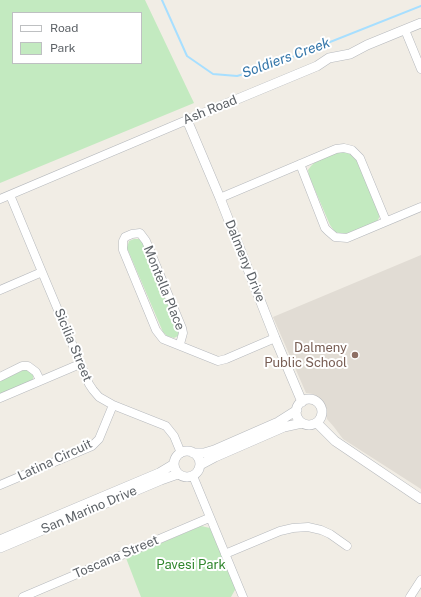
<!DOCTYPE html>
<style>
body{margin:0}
#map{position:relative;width:421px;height:597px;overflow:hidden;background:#f1ede5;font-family:"Public Sans",sans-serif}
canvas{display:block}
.legend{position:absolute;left:12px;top:12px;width:130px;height:52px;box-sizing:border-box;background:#fff;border:1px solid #bec0c2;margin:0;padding:5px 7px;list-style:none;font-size:12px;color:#5d6267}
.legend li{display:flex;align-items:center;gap:8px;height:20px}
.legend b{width:20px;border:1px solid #bec0c2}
</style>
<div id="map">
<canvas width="421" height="597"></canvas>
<ul class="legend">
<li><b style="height:5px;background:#fff"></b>Road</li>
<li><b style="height:11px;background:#c3eac0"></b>Park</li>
</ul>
</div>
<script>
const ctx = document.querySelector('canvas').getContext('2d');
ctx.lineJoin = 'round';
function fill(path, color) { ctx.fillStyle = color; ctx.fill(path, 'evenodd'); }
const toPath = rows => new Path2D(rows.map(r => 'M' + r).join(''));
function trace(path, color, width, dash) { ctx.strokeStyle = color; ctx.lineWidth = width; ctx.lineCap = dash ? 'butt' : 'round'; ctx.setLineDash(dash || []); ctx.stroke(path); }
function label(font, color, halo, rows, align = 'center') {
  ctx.font = font + ' "Public Sans",sans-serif'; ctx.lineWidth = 4; ctx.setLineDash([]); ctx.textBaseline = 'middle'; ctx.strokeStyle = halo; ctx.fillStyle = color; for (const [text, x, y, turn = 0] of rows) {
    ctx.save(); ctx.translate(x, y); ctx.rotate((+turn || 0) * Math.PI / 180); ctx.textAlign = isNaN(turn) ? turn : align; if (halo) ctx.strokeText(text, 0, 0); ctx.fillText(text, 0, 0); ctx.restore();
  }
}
fill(toPath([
 [421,255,421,489,343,439,334,427,327,419,326,413,321,400,313,394,306,393,273,317]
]), '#e1dcd4');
fill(toPath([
 [0,0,145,0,194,103,0,183],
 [13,13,141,13,141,63,13,63],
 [345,151,352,155,359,162,380,215,378,220,374,224,350,233,343,234,335,232,330,225,309,176,308,170,311,166,315,162,336,153],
 [134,239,139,239,142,242,179,332,178,336,174,338,167,336,163,332,127,248,129,241],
 [30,369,33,373,33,379,29,383,0,395,0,380,24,370],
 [201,526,210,528,236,588,231,597,141,597,126,558]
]), '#c3eac0');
trace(toPath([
 [162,0,187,56,213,74,237,76,262,69,421,6]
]), '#a7dfff', 2);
const minor = toPath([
 [405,30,421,69],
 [300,164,325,228,328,231,335,237,347,238,421,207],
 [10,195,42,272,89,384,93,390,99,397,113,405,166,426,174,436,181,453],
 [220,198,336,149,344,148,352,150,360,158,386,221],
 [0,199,187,120],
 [0,290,42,272],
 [180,344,183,333,182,328,146,241,140,233,132,234,125,237,123,241,123,250,156,330,163,339,218,361,226,359,275,338],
 [0,377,22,366,28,366,36,372,40,380],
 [0,398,80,364],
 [193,476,243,597],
 [0,485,92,446,99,439,113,405],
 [225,554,280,531,293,528,308,527,321,530,330,534,347,546],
 [23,597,209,518],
 [410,597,421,580]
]);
const tertiary = toPath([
 '296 412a13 13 0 1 1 26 0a13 13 0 1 1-26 0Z',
 [302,402,275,338,220,198,187,120,317,66,329,58,350,54,367,45,421,23],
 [317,423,335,441,421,499],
 '174 464a13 13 0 1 1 26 0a13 13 0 1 1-26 0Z',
 [193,453,204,453,214,450,278,422,297,410],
 [200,465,215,457,284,427,302,423],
 [0,540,159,473,174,464],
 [0,548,161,480,178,474]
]);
trace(minor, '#b6b9bd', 9);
trace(tertiary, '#b6b9bd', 10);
trace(minor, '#fff', 8);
trace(tertiary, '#fff', 9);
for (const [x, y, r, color] of [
 [355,355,4,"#8d6e63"]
]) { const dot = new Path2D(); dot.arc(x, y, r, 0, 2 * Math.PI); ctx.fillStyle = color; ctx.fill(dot); trace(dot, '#fff', 1.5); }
label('13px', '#5d6267', '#fff', [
 ["Ash Road",210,110,-22],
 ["Dalmeny Drive",245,261,68],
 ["Montella Place",164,288,68],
 ["Sicilia Street",73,345,67],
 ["Latina Circuit",55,460,-25],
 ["San Marino Drive",89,510,-23],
 ["Toscana Street",116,557,-23]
]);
label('13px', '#785e54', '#fff', [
 ["Dalmeny",347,348],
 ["Public School",347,363]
], 'right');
label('13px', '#30862d', '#fff', [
 ["Pavesi Park",191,565]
]);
label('italic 14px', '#3476a9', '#fff', [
 ["Soldiers Creek",286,58,-20]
]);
</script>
